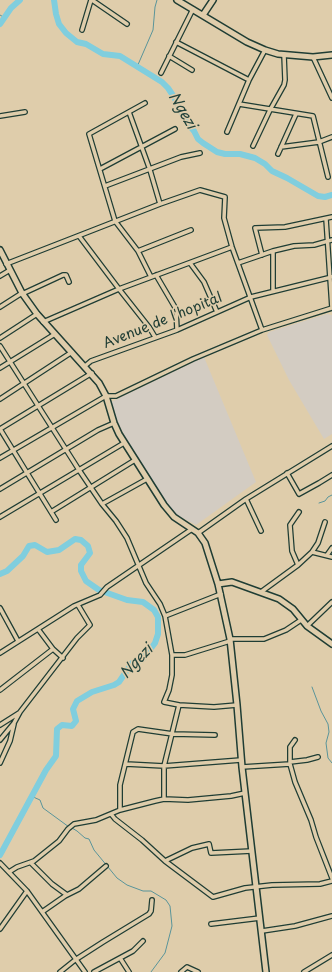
<!DOCTYPE html>
<style>
body{margin:0}
canvas{display:block;background:#dfcdab}
</style>
<canvas width="332" height="972"></canvas>
<script>
const ctx = document.querySelector('canvas').getContext('2d');
ctx.lineJoin = 'round';
function fill(path, color) { ctx.fillStyle = color; ctx.fill(path, 'evenodd'); }
const toPath = rows => new Path2D(rows.map(r => 'M' + r).join(''));
function trace(path, color, width, dash) { ctx.strokeStyle = color; ctx.lineWidth = width; ctx.lineCap = dash ? 'butt' : 'round'; ctx.setLineDash(dash || []); ctx.stroke(path); }
function label(font, color, halo, rows, align = 'center') {
  ctx.font = font + ' "Playpen Sans",sans-serif'; ctx.lineWidth = 3; ctx.setLineDash([]); ctx.textBaseline = 'middle'; ctx.strokeStyle = halo; ctx.fillStyle = color; for (const [text, x, y, turn = 0] of rows) {
    ctx.save(); ctx.translate(x, y); ctx.rotate((+turn || 0) * Math.PI / 180); ctx.textAlign = isNaN(turn) ? turn : align; if (halo) ctx.strokeText(text, 0, 0); ctx.fillText(text, 0, 0); ctx.restore();
  }
}
fill(toPath([
 [327,314,332,315,332,434,324,439,289,380,267,335,269,332],
 [204,357,256,482,196,525,175,514,154,486,128,442,117,421,111,402]
]), '#d3ccc2');
trace(toPath([
 [0,15,5,18],
 [137,67,153,30,155,7,157,0],
 [319,503,325,501,328,497,332,495],
 [312,687,321,711,328,724,329,732,326,743,328,758,332,763],
 [31,796,40,800,43,808,69,827],
 [72,828,77,831,85,838,89,839,94,850,117,878,127,885,143,891,151,891,166,900,170,906,172,926,165,953,151,972]
]), '#59949a', 1);
trace(toPath([
 [54,0,56,14,59,24,66,33,77,42,86,44,103,54,120,56,162,82,168,88,174,97,185,120,194,131,198,139,203,143,217,152,225,154,240,154,255,158,265,164,272,171,287,178,318,196,325,197,332,195],
 [0,24,11,8,20,0],
 [0,574,7,571,23,556,29,546,35,545,47,552,59,550,75,539,81,540,88,546,90,553,81,565,81,571,86,581,99,590,127,600,143,602,154,610,158,617,158,634,155,643,142,660,132,663,119,682,114,685,92,692,77,701,73,709,76,721,72,726,62,725,57,729,56,756,46,770,0,855]
]), '#80cede', 6);
const street = toPath([
 [92,0,127,24],
 [82,30,91,0],
 [176,42,249,80],
 [169,56,192,70],
 [313,57,332,98],
 [161,73,193,9],
 [145,103,89,134,115,221,138,251,151,277],
 [239,104,313,116,328,177],
 [129,112,150,170,160,204],
 [0,116,25,112],
 [227,132,249,80,265,50],
 [253,146,270,110,284,85,285,80,284,55],
 [281,147,319,142,332,137],
 [278,154,296,114],
 [100,169,175,129],
 [105,186,181,157,200,153],
 [326,219,332,308],
 [79,236,119,289,149,327,155,337],
 [138,251,191,230],
 [273,251,273,291],
 [262,255,255,228,285,227,332,217],
 [190,263,204,282,217,312],
 [238,263,273,251,294,246,314,245,332,240],
 [6,264,160,204,200,190,225,197,224,218,232,247,262,330],
 [156,275,176,309,177,330],
 [0,276,10,270],
 [22,294,63,275,66,275,69,282],
 [0,307,22,293],
 [43,322,119,289,232,247],
 [0,338,37,314],
 [0,346,79,470,102,504,116,521,127,538,146,583,160,604,165,616,172,655,172,675,169,690,164,702,179,705,214,707,237,705],
 [85,366,91,361,177,330,251,297,332,277],
 [0,368,55,334],
 [0,399,72,352],
 [0,429,92,373],
 [0,429,56,520],
 [0,458,106,396,116,396,193,359,262,330,332,308],
 [287,473,299,494,319,483,332,475],
 [0,489,98,430,114,423],
 [246,499,261,531],
 [102,504,147,479],
 [51,512,135,460],
 [0,517,124,443],
 [198,533,246,499,332,446],
 [312,552,332,557],
 [327,555,332,548],
 [298,565,292,551,290,525,299,512],
 [261,592,298,565,312,552,318,543,325,522],
 [0,608,18,641],
 [165,616,221,594],
 [307,626,332,602],
 [38,629,53,649,63,658],
 [230,639,264,639,286,630,301,620],
 [0,653,74,606,100,595,107,587,192,529],
 [172,655,185,655,230,641],
 [0,690,53,649],
 [0,725,19,713],
 [0,740,14,723,20,712,77,638,90,625,78,605],
 [295,740,290,747,290,764,295,782,311,820,316,837,332,878],
 [290,762,307,760,318,757],
 [0,763,10,741,14,724],
 [126,764,164,766,241,760],
 [242,767,290,764],
 [164,799,164,766,179,705],
 [120,810,120,785,133,732,138,729,173,734,215,735],
 [111,814,115,819,142,840,165,861,213,897,245,888,272,885,320,884,332,881],
 [165,861,192,848,209,844,211,853,252,851],
 [0,863,27,891,85,972],
 [31,863,52,884,67,895],
 [9,872,17,867,34,861,59,841,68,829,74,824,96,820,120,810,155,801,164,799,188,800,231,796,245,793],
 [42,912,65,896,79,889,106,866],
 [211,924,260,918],
 [0,929,27,891],
 [262,931,295,926,332,916],
 [120,958,129,972],
 [60,972,75,960,103,942,149,914,151,911,152,900],
 [94,972,133,951,143,941],
 [181,972,187,967,198,972],
 [304,972,332,955]
]);
const secondary = toPath([
 [177,0,247,42,265,50,278,54,313,57,332,55],
 [203,15,213,0],
 [0,250,22,293,37,314,99,383,106,396,114,423,119,434,164,505,174,517,198,533,205,543,218,584,230,639,237,705,242,767,266,972],
 [218,584,232,582,279,599,293,609,307,626,332,644]
]);
trace(street, '#1f3d34', 6);
trace(secondary, '#1f3d34', 8);
trace(street, '#dfcdab', 3.5);
trace(secondary, '#dfcdab', 5);
label('14px', '#1f3d34', '#dfcdab', [
 ["Avenue de l'hopital",163,321,-22]
]);
label('italic 15px', '#24443c', '#dfcdab', [
 ["Ngezi",182,111,59],
 ["Ngezi",137,662,-47]
]);
</script>
